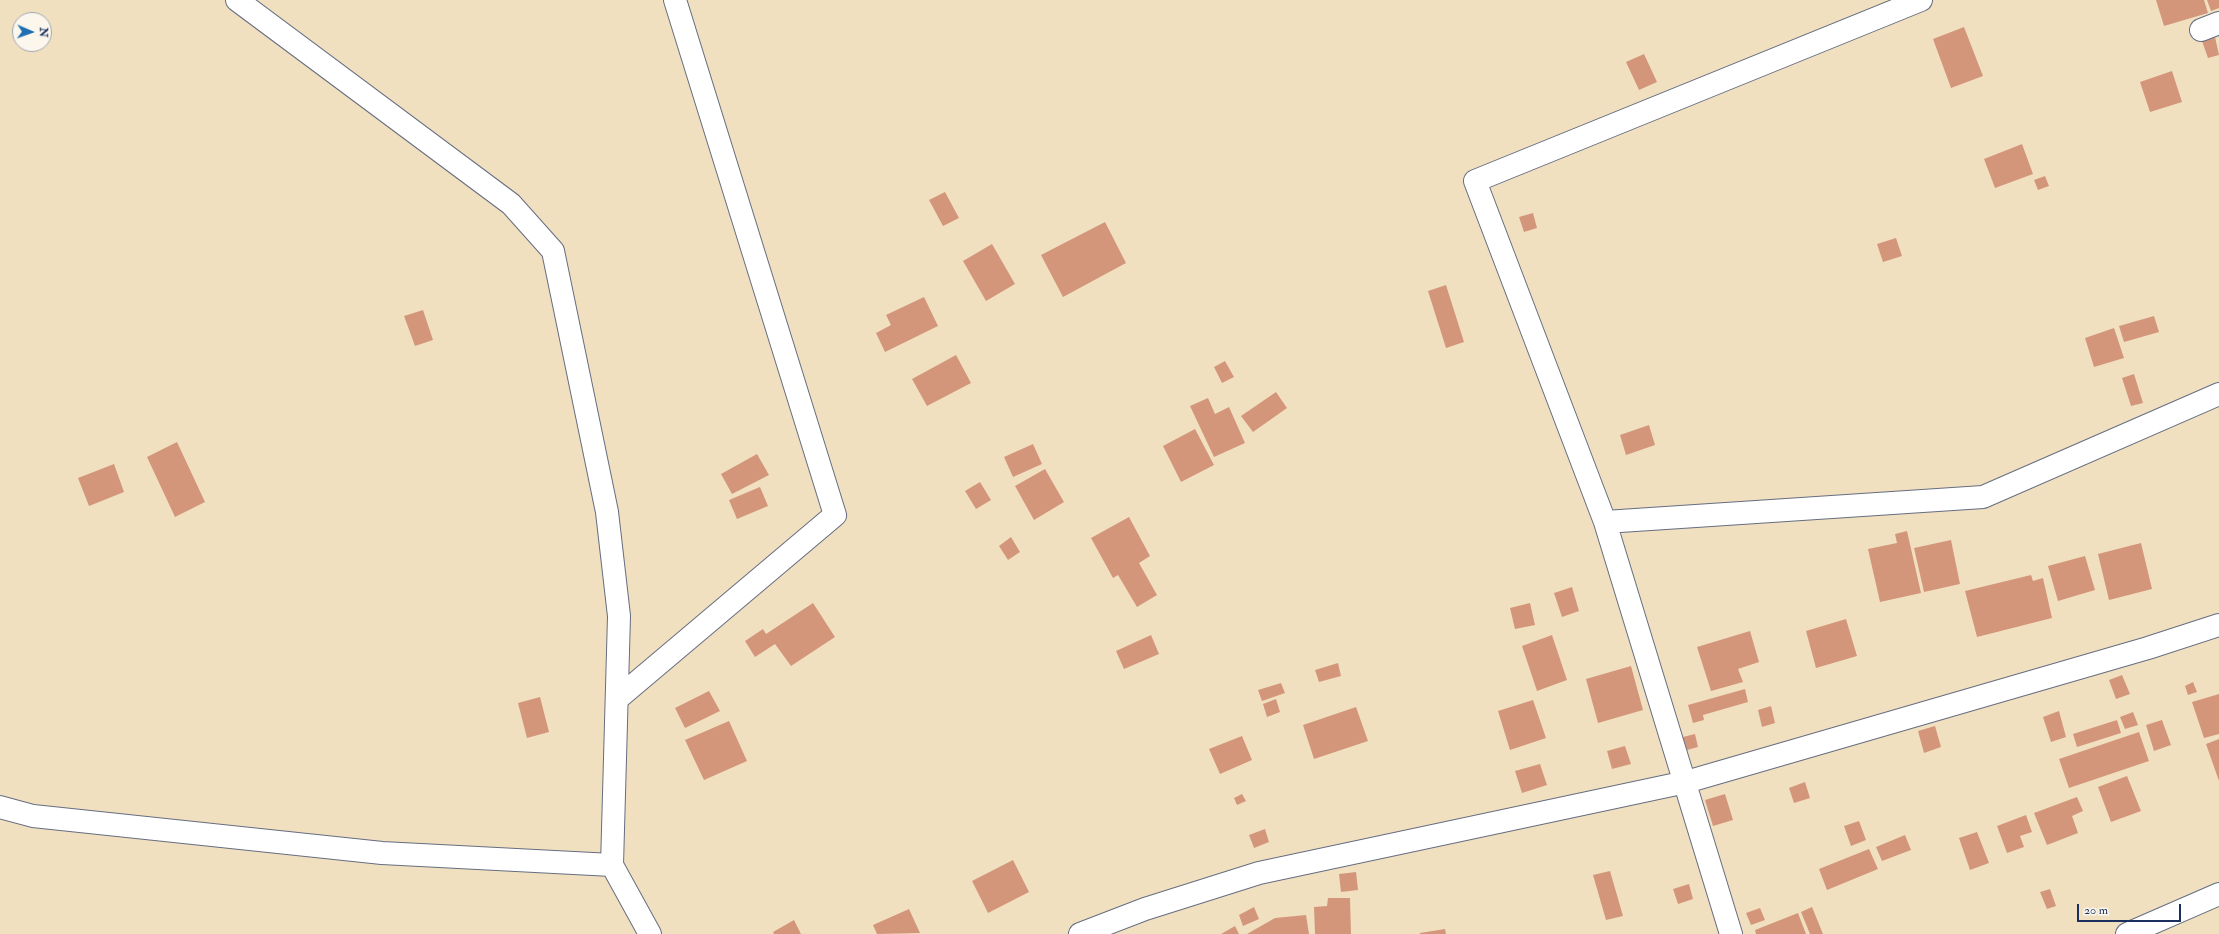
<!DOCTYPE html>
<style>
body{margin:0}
#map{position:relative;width:2219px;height:934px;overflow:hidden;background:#f1e0c0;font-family:"IM FELL Double Pica",serif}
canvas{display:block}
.north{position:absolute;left:12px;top:12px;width:40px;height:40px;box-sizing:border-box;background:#fbf7ec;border:1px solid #a1a7b3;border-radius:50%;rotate:92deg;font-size:11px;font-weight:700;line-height:16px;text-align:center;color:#1b2f5e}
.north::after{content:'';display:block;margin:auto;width:14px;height:18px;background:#1f6fb2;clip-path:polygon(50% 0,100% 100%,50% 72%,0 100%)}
.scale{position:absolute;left:2077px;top:904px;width:104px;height:18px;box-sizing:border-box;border:2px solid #1b2f5e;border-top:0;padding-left:5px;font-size:12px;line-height:14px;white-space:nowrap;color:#1b2f5e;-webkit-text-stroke:3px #fbf7ec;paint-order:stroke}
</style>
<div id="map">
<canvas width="2219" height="934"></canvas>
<div class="north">N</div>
<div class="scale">20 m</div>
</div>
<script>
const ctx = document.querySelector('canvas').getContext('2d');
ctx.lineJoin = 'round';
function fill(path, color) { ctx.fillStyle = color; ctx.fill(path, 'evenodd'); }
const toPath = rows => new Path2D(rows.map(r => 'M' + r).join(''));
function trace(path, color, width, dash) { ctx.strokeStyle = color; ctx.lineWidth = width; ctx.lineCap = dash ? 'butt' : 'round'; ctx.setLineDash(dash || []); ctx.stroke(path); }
fill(toPath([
 [2156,0,2204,0,2208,13,2164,26],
 [2207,0,2219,0,2219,8,2211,11],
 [1964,27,1983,76,1951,88,1933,39],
 [2215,37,2219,55,2208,58,2202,41],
 [1644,54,1657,82,1639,90,1626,62],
 [2172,71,2182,102,2150,112,2140,82],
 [2022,144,2033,174,1995,188,1984,159],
 [2045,176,2049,186,2038,190,2034,180],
 [945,192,959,218,943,226,929,200],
 [1533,213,1537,228,1524,232,1519,217],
 [1105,222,1126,263,1063,297,1041,255],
 [1896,238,1902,256,1883,262,1877,244],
 [992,244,1015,284,986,301,963,261],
 [1446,285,1464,342,1446,348,1428,291],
 [924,297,938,326,885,352,876,333,891,325,886,315],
 [423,310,433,340,415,346,404,316],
 [2154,316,2159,332,2124,342,2119,326],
 [2114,328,2124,358,2094,367,2085,338],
 [956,355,971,383,927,406,912,379],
 [1225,361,1234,377,1222,383,1214,367],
 [2134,374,2143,403,2131,406,2122,378],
 [1276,392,1287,408,1253,432,1241,416],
 [1208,398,1215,414,1229,407,1245,443,1214,457,1190,406],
 [1649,425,1655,445,1626,455,1620,435],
 [1195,429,1214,465,1181,482,1163,446],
 [177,442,205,502,175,517,147,457],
 [1033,444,1042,464,1013,477,1004,457],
 [757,454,769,475,732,494,721,474],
 [114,464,124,492,89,506,78,478],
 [1045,469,1064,502,1034,520,1015,486],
 [980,482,991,500,976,509,965,491],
 [760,487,768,506,737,519,729,500],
 [1129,517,1150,556,1139,563,1157,595,1137,607,1118,575,1113,578,1091,538],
 [1907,531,1921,593,1880,602,1868,549,1897,543,1895,534],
 [1011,537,1020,552,1008,560,999,546],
 [1951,540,1960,584,1924,592,1914,548],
 [2141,543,2152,589,2109,600,2098,554],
 [2085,556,2095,590,2058,601,2048,566],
 [2031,575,2033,581,2043,578,2052,618,1977,637,1965,591],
 [1572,587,1579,611,1562,617,1554,593],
 [813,603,835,637,791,666,775,644,755,657,745,641,763,629,766,634],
 [1530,603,1535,625,1515,629,1510,608],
 [1846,619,1857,656,1816,668,1806,631],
 [1750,631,1759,662,1738,669,1743,682,1711,691,1697,647],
 [1151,635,1159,654,1124,669,1116,651],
 [1552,635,1567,680,1537,691,1522,646],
 [1338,663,1341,676,1319,682,1315,670],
 [1631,666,1643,710,1598,723,1586,679],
 [2122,675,2130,694,2116,699,2109,680],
 [2193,682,2197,692,2188,695,2185,686],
 [1281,683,1285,693,1262,701,1258,690],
 [1745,689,1748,702,1703,715,1704,720,1693,723,1688,705],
 [709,691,720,711,685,728,675,708],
 [2219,694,2219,734,2204,738,2192,702],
 [540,697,549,732,527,738,518,703],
 [1276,699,1280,712,1267,717,1263,704],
 [1533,700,1546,738,1510,750,1498,711],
 [1771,706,1775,723,1762,727,1758,710],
 [1356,707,1368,741,1314,759,1303,725],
 [2059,711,2066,737,2051,742,2043,717],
 [2133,712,2138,725,2125,729,2120,717],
 [2117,720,2121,733,2077,747,2073,734],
 [2162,720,2171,745,2154,751,2146,725],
 [729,721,747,761,704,780,685,740],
 [1935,726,1941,747,1924,753,1918,731],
 [2139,732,2149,761,2069,788,2059,759],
 [1695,734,1698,747,1687,750,1683,737],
 [1242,736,1252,760,1220,774,1209,749],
 [2219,739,2219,781,2206,744],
 [1625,746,1631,764,1612,769,1607,751],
 [1540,764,1547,785,1522,793,1515,771],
 [2127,776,2141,811,2111,822,2098,787],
 [1805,782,1810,798,1794,803,1789,788],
 [1242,794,1246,801,1237,805,1234,798],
 [1725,794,1733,820,1713,826,1705,800],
 [2077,797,2083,811,2072,816,2078,833,2047,845,2034,813],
 [2026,815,2032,832,2020,836,2024,847,2007,853,1997,826],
 [1859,821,1866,840,1851,846,1844,826],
 [1265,829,1269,842,1254,848,1249,835],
 [1977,832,1989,863,1970,870,1959,838],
 [1905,835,1911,850,1882,861,1876,847],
 [1869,849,1878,869,1827,890,1819,869],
 [1013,860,1029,892,988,913,972,881],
 [1610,871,1623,916,1606,920,1593,875],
 [1356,872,1358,890,1341,892,1339,874],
 [1689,884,1693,899,1678,904,1673,889],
 [2050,889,2056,906,2047,909,2040,892],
 [1328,898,1350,898,1351,934,1315,934,1314,907,1327,906],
 [1254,907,1259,919,1243,926,1239,915],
 [1812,907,1823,934,1810,934,1801,912],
 [1760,908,1765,920,1751,925,1746,913],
 [909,909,920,933,877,934,873,925],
 [1798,913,1806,934,1756,934,1755,930],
 [1306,915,1309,934,1247,934,1275,918],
 [794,920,801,934,774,934,773,932],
 [1235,926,1239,934,1221,934],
 [1445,929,1446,934,1420,934,1420,933]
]), '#d3967b');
const minor = toPath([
 [237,0,511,204,553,251,607,512,619,616,612,865],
 [2201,30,2219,23],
 [1605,522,1983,497,2219,394],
 [617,699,835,515,675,0],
 [0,807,33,816,382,853,612,865,650,934],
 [1080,934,1145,909,1259,873,1686,782,2148,648,2219,625],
 [1731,934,1605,522,1475,181,1921,0],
 [2127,934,2219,894]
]);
trace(minor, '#666d80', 24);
trace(minor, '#fff', 22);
</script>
